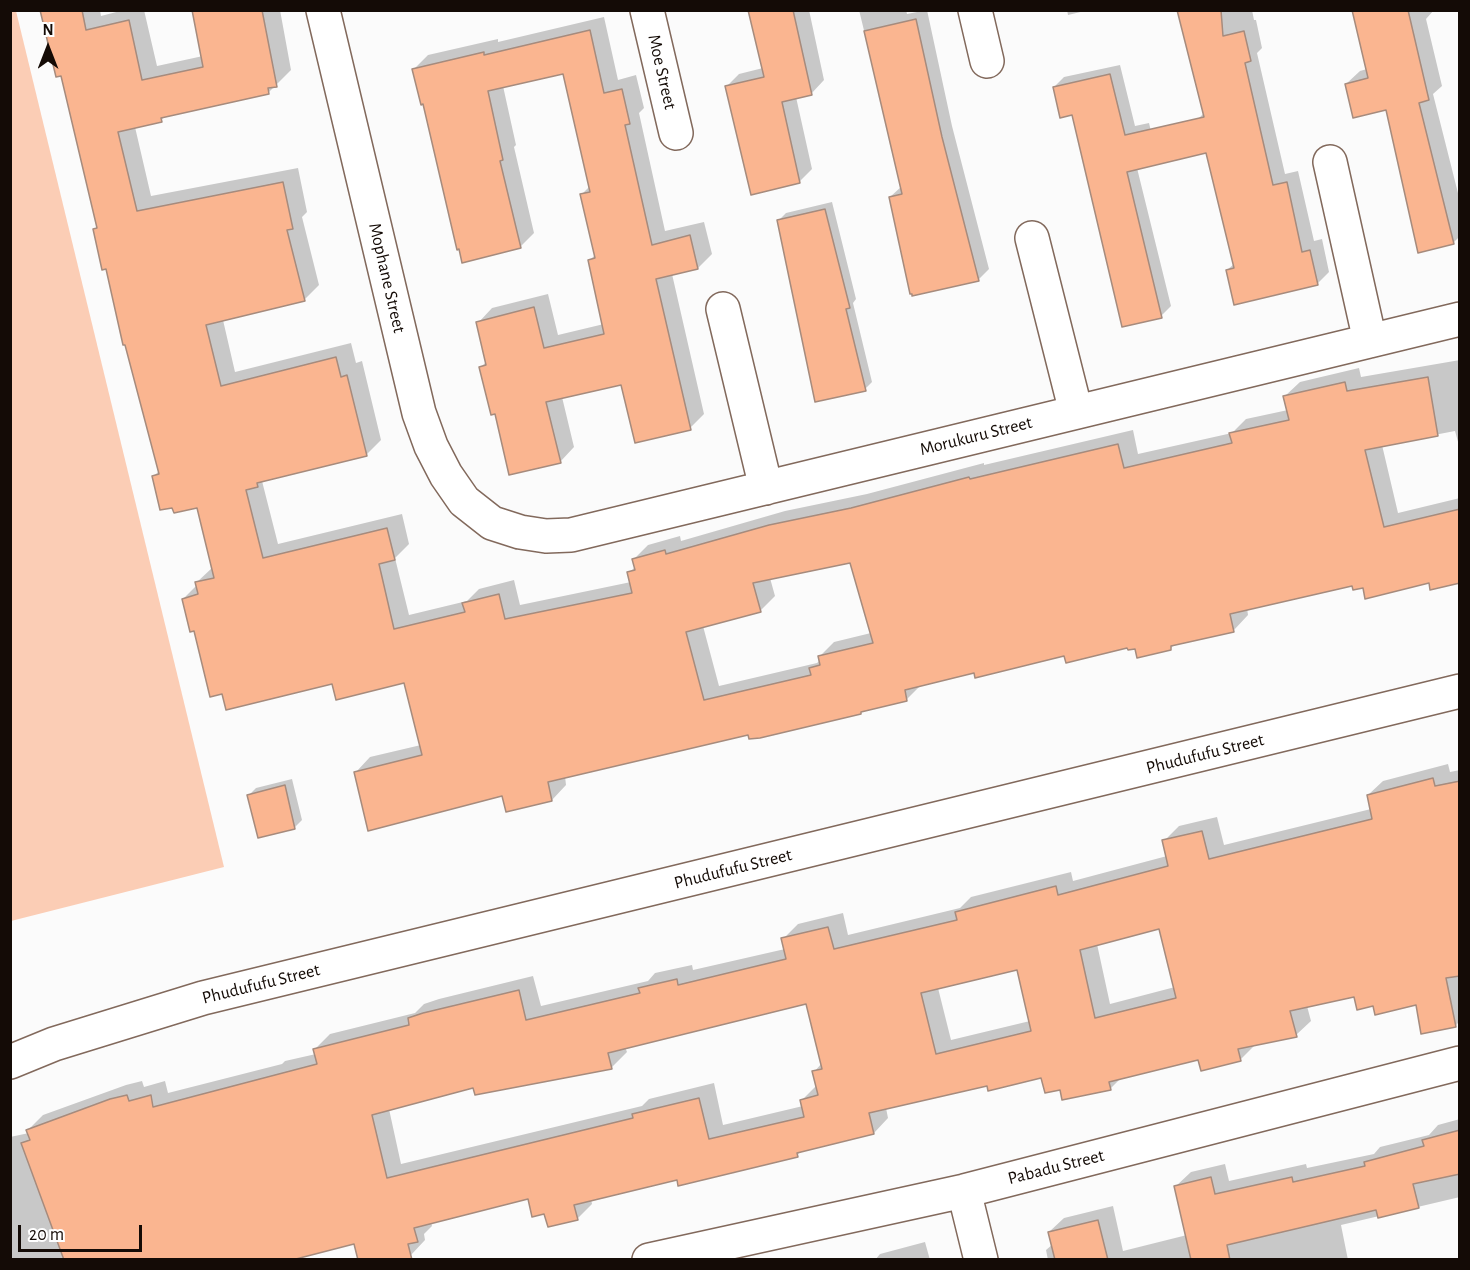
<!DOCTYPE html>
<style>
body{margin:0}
#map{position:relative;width:1470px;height:1270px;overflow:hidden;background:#fbfbfb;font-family:"Alegreya Sans",sans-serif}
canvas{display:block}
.frame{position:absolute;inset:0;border:12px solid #140b06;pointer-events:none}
.north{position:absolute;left:18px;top:18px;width:60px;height:60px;-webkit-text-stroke:4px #fff;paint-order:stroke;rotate:0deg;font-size:16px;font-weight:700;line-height:24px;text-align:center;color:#140b06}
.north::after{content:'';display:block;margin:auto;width:21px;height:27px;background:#140b06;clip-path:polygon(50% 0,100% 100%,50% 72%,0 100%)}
.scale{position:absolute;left:18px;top:1225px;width:124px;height:27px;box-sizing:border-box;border:3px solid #140b06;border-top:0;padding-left:8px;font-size:18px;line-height:21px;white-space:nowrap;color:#140b06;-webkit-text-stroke:4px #fff;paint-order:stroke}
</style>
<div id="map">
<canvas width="1470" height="1270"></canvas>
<div class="frame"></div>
<div class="north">N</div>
<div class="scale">20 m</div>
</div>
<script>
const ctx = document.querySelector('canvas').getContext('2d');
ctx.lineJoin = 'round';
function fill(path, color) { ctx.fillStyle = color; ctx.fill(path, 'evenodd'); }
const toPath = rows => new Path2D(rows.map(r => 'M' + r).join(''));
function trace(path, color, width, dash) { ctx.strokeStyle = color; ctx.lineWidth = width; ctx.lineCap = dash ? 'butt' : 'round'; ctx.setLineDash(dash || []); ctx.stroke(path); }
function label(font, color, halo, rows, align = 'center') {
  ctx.font = font + ' "Alegreya Sans",sans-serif'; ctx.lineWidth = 6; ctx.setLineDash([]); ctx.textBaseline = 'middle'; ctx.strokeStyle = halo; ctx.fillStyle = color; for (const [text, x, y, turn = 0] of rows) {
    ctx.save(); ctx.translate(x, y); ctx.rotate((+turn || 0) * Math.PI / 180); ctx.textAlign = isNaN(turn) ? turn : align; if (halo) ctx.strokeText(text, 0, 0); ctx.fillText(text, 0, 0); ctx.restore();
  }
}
fill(toPath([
 [16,11,224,867,11,921,10,11]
]), '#fbcdb5');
fill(toPath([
 [47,10,100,10,101,16,124,10,144,10,157,66,203,56,194,10,280,10,291,70,268,93,167,115,161,120,135,127,151,196,298,168,307,212,302,217,319,285,304,300,223,320,235,372,351,343,356,363,362,361,381,440,366,455,262,481,278,544,402,514,409,544,395,558,409,615,467,601,479,589,514,580,520,605,631,582,629,573,635,567,633,560,648,545,680,536,681,541,785,511,867,494,984,463,984,465,1133,430,1138,454,1232,433,1246,419,1288,410,1285,396,1300,382,1359,368,1361,377,1460,360,1460,449,1455,431,1382,445,1398,513,1460,498,1460,581,1364,586,1353,585,1247,608,1248,615,1234,630,1175,644,1171,648,1128,646,975,671,921,685,907,699,864,709,860,713,749,733,565,776,566,785,552,800,356,772,370,757,421,745,405,681,333,682,223,693,195,629,183,599,197,585,196,583,213,567,198,506,154,476,159,471,107,267,95,229,98,226],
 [851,561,871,633,834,642,819,657,820,660,817,663,719,686,703,626,760,611,775,596,770,578],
 [750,10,809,10,824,80,811,94,796,97,812,169,799,182,726,87,739,74,763,68],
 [859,10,906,10,907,14,927,10,952,126,989,269,978,280,890,197,902,186],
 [1067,10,1089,10,1068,15],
 [1183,10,1252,10,1254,20,1256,20,1262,48,1257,53,1285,174,1298,171,1314,241,1322,239,1329,272,1317,284,1227,270,1234,264,1198,119,1204,113],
 [1354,10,1434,10,1426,19,1442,86,1433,94,1460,201,1460,236,1453,243,1387,108,1346,84,1360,71,1367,69],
 [604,17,618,80,636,75,644,108,639,113,665,231,704,222,712,254,698,268,672,274,704,414,690,428,623,383,562,397,574,447,560,462,496,412,480,368,487,361,478,323,492,308,548,294,558,335,604,324,590,260,596,254,581,195,590,186,564,72,503,86,516,145,514,147,534,233,520,247,424,102,414,69,428,55,498,39,498,42],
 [1120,65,1135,126,1149,123,1157,156,1137,168,1171,306,1161,316,1073,113,1054,87,1064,77],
 [832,202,856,299,853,303,872,382,865,389,779,220,786,213],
 [1448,764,1450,772,1460,770,1460,1021,1455,1026,1417,1004,1375,1004,1355,995,1307,1006,1311,1021,1296,1035,1256,1044,1240,1060,1199,1058,1122,1077,1110,1089,1061,1088,1042,1076,988,1084,886,1108,888,1118,874,1133,803,1150,797,1155,678,1178,591,1199,592,1204,577,1219,545,1212,529,1198,431,1222,432,1226,424,1234,425,1240,411,1255,355,1242,272,1260,10,1260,10,1137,29,1133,28,1130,43,1115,126,1085,142,1081,144,1087,165,1081,168,1093,282,1064,285,1061,316,1054,315,1049,330,1034,415,1013,424,1004,439,999,533,976,541,1006,648,981,655,973,692,965,693,970,785,949,783,939,798,924,843,913,848,935,960,908,971,897,1071,872,1073,881,1167,856,1164,841,1179,826,1217,817,1224,845,1371,809,1368,795,1383,781],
 [1161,927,1175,987,1110,1004,1097,944],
 [1018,968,1030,1021,951,1040,938,988],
 [807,1002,822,1063,814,1072,817,1085,802,1100,803,1106,723,1125,714,1083,649,1099,642,1106,401,1164,389,1109,474,1086,476,1094,612,1067,627,1052,625,1047],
 [292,779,302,820,295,827,259,836,249,795,256,788],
 [1460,1119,1460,1197,1341,1225,1348,1260,1048,1260,1046,1250,1053,1244,1049,1232,1064,1218,1113,1206,1123,1251,1187,1235,1176,1186,1191,1172,1225,1164,1229,1181,1306,1164,1307,1168,1374,1154,1380,1147,1429,1135,1438,1125],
 [925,1242,930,1260,875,1260,880,1254]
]), '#0003');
const building = toPath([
 [40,10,82,10,86,30,129,20,142,80,203,67,192,10,262,10,277,87,268,88,269,94,161,118,162,122,118,132,137,211,283,182,293,229,287,230,305,301,206,325,221,386,336,357,341,377,347,375,367,456,257,483,258,487,246,490,263,558,387,528,395,560,379,564,394,629,465,612,462,603,499,594,505,619,632,593,627,572,635,570,632,559,665,550,666,554,769,525,851,508,969,477,970,479,1118,444,1124,468,1232,443,1229,433,1289,420,1283,396,1345,382,1347,391,1428,377,1438,436,1365,450,1384,527,1460,509,1460,583,1430,590,1429,583,1365,599,1363,588,1353,590,1352,586,1230,614,1234,632,1171,646,1171,650,1137,658,1135,649,1128,650,1127,648,1066,663,1064,656,975,678,974,673,905,690,907,701,861,712,861,714,760,738,749,739,748,735,548,782,552,801,506,812,502,796,368,831,354,772,422,755,404,683,336,700,332,684,226,710,222,694,210,697,194,631,190,632,182,599,198,594,195,582,214,578,197,508,174,513,172,508,160,510,152,476,159,474,125,345,123,345,106,269,102,270,93,229,97,228,61,76,56,77,40,10],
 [850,563,873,643,818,656,820,665,809,668,811,675,704,700,686,632,761,612,753,583,850,563],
 [748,10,793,10,812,95,782,102,800,183,751,195,725,86,764,77,748,10],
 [1177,10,1221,10,1223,36,1244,31,1251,61,1245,63,1273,185,1287,182,1302,252,1310,250,1318,285,1234,305,1226,270,1234,268,1206,153,1127,172,1162,318,1122,327,1072,115,1060,118,1053,87,1110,74,1125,135,1204,117,1177,10],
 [1352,10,1408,10,1429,100,1419,103,1454,244,1418,253,1386,110,1353,118,1345,84,1368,78,1352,10],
 [916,19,942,137,979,281,912,296,912,294,910,294,889,197,902,194,864,31,916,19],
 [590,30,604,93,622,89,630,124,625,125,652,245,690,235,698,269,656,279,691,430,635,443,621,385,546,402,561,463,509,475,495,414,491,415,479,367,486,365,476,322,534,307,544,348,604,334,588,260,595,258,580,194,590,192,563,74,488,91,503,160,500,161,521,248,462,263,459,249,457,250,423,104,421,105,412,69,484,52,484,55,590,30],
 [825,209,850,308,846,309,866,391,815,402,777,220,825,209],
 [1433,778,1435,786,1460,781,1460,976,1446,978,1456,1027,1421,1034,1416,1005,1375,1015,1373,1006,1357,1010,1354,997,1290,1011,1297,1037,1238,1049,1241,1061,1201,1071,1198,1060,1109,1082,1111,1090,1062,1100,1060,1090,1045,1093,1041,1078,988,1091,987,1086,869,1113,874,1134,797,1153,798,1157,678,1186,677,1180,574,1205,578,1220,548,1227,544,1214,532,1217,528,1199,414,1228,418,1242,408,1244,412,1260,358,1260,354,1244,292,1260,64,1260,21,1143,30,1140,26,1130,110,1099,127,1095,129,1101,151,1095,153,1107,317,1064,313,1049,409,1025,408,1018,423,1013,519,990,526,1020,640,993,638,988,677,979,678,985,786,959,781,938,828,927,834,949,957,920,955,912,1056,886,1058,895,1168,866,1162,840,1202,831,1209,859,1372,819,1367,795,1433,778],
 [1159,929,1176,998,1095,1018,1080,950,1159,929],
 [1017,970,1031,1031,936,1054,921,993,1017,970],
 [806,1004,822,1069,812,1071,818,1095,800,1100,804,1117,709,1139,699,1098,632,1114,633,1118,387,1178,372,1115,473,1088,475,1095,612,1069,608,1053,806,1004],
 [285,785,295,829,258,838,247,795,285,785],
 [1460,1130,1460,1174,1413,1184,1419,1208,1378,1218,1376,1210,1227,1245,1230,1260,1191,1260,1174,1186,1211,1177,1215,1194,1292,1177,1293,1182,1365,1166,1364,1162,1424,1146,1422,1140,1460,1130],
 [1098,1220,1108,1260,1055,1260,1048,1232,1098,1220]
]);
fill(building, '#fab590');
trace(building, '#a68b7d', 1.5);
const minor = toPath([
 [323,10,419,413,431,446,446,475,464,501,492,523,520,532,546,536,571,535,1460,319],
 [647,10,676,133],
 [975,10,987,61],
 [1330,162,1370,341],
 [1032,238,1076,412],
 [723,309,766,488],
 [10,1062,54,1044,203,998,1460,691],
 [964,1191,981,1260],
 [649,1260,964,1191,1460,1063]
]);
trace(minor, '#82695c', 36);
trace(minor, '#fff', 33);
label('18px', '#140b06', '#fff', [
 ["Moe Street",662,72,77],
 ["Mophane Street",387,278,77],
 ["Morukuru Street",976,436,-14],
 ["Phudufufu Street",1205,754,-14],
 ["Phudufufu Street",733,869,-14],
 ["Phudufufu Street",261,984,-14],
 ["Pabadu Street",1056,1167,-14]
]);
</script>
